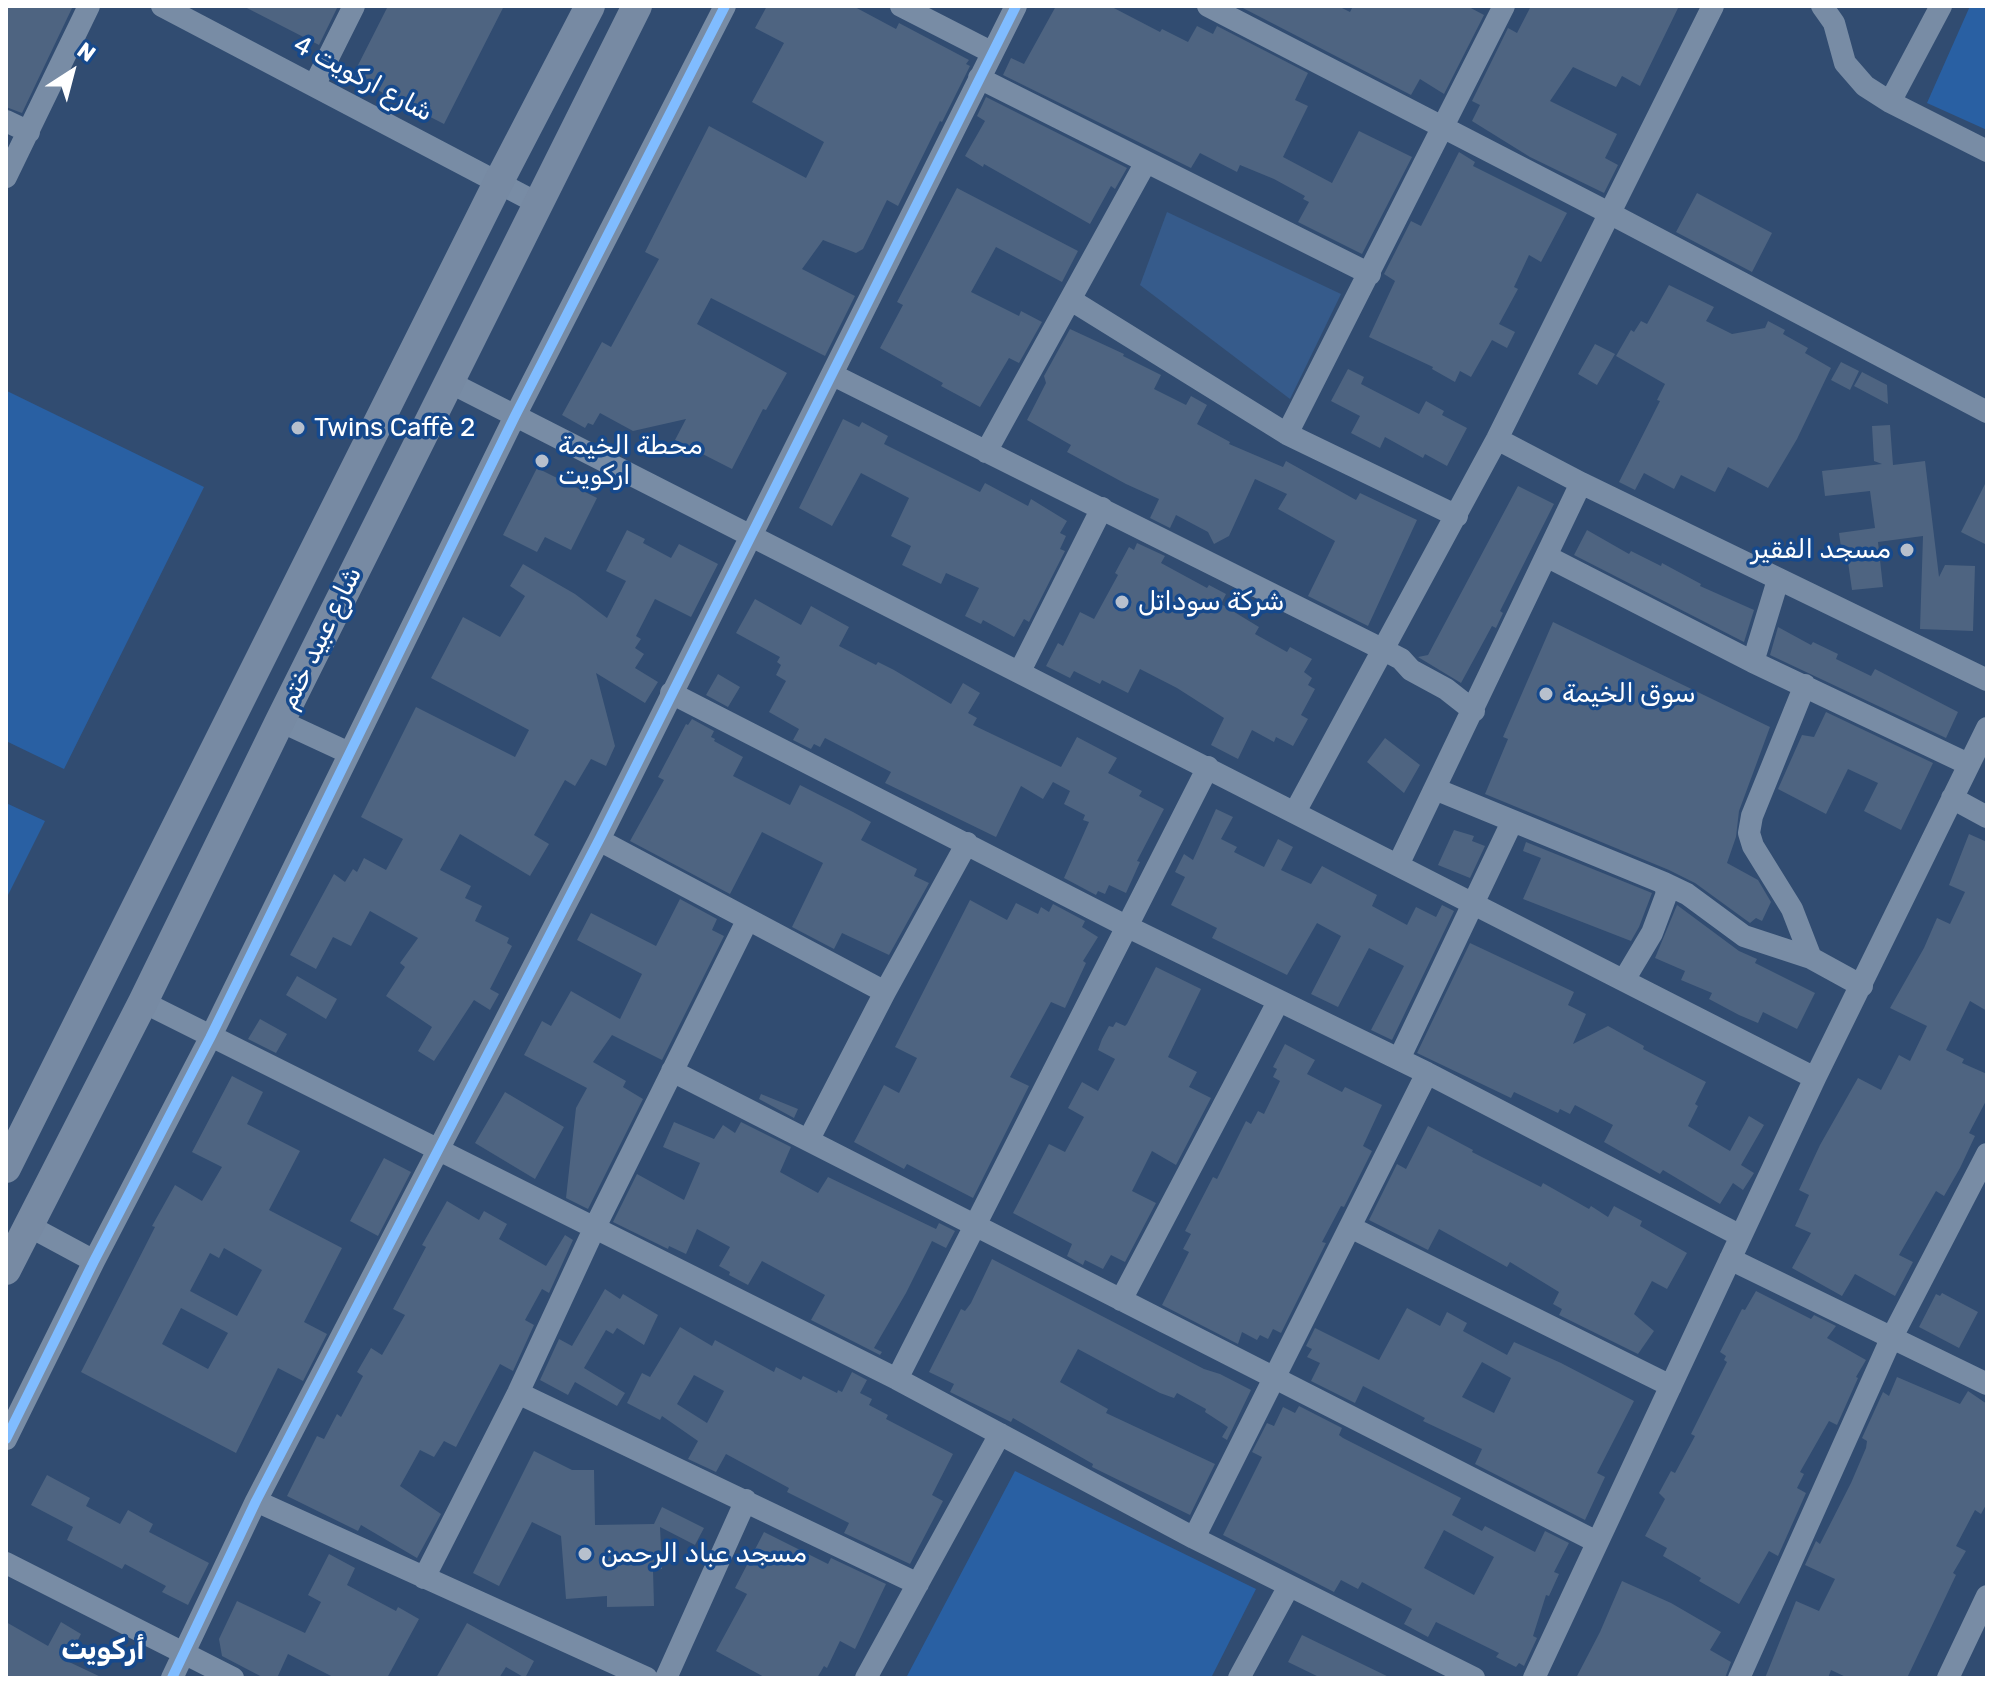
<!DOCTYPE html>
<meta charset="utf-8">
<style>
body{margin:0}
#map{position:relative;width:1993px;height:1684px;overflow:hidden;background:#314c71;font-family:Rubik,sans-serif}
canvas{display:block}
.frame{position:absolute;inset:0;border:8px solid #fff;pointer-events:none}
.north{position:absolute;left:32px;top:32px;width:80px;height:80px;-webkit-text-stroke:6px #16498c;paint-order:stroke;rotate:36deg;font-size:22px;font-weight:700;line-height:32px;text-align:center;color:#fff}
.north::after{content:'';display:block;margin:auto;width:28px;height:36px;background:#fff;clip-path:polygon(50% 0,100% 100%,50% 72%,0 100%)}
</style>
<div id="map">
<canvas width="1993" height="1684"></canvas>
<div class="frame"></div>
<div class="north">N</div>
</div>
<script>
const ctx = document.querySelector('canvas').getContext('2d');
ctx.lineJoin = 'round';
function fill(path, color) { ctx.fillStyle = color; ctx.fill(path, 'evenodd'); }
const toPath = rows => new Path2D(rows.map(r => 'M' + r).join(''));
function trace(path, color, width, dash) { ctx.strokeStyle = color; ctx.lineWidth = width; ctx.lineCap = dash ? 'butt' : 'round'; ctx.setLineDash(dash || []); ctx.stroke(path); }
function label(font, color, halo, rows, align = 'center') {
  ctx.font = font + ' Rubik,Cairo,sans-serif'; ctx.lineWidth = 7; ctx.setLineDash([]); ctx.textBaseline = 'middle'; ctx.strokeStyle = halo; ctx.fillStyle = color; for (const [text, x, y, turn = 0] of rows) {
    ctx.save(); ctx.translate(x, y); ctx.rotate((+turn || 0) * Math.PI / 180); ctx.textAlign = isNaN(turn) ? turn : align; if (halo) ctx.strokeText(text, 0, 0); ctx.fillText(text, 0, 0); ctx.restore();
  }
}
fill(toPath([
 [1970,6,1987,6,1987,130,1927,103],
 [7,391,204,487,64,769,6,741],
 [6,803,45,821,6,899],
 [1015,1471,1256,1589,1211,1678,906,1678]
]), '#2960a3');
fill(toPath([
 [1167,212,1341,294,1290,399,1140,285]
]), '#365b8b');
fill(toPath([
 [6,6,73,6,22,113,6,107],
 [243,6,338,6,319,45],
 [388,6,504,6,444,124,352,77],
 [767,6,853,6,896,29,899,23,969,60,966,64,970,66,942,122,940,121,898,206,887,200,863,249,856,253,823,240,802,269,855,296,825,356,711,298,697,324,787,373,766,410,763,409,732,469,675,440,686,419,633,431,600,413,593,425,588,423,585,428,562,415,602,342,611,347,659,259,645,252,709,126,806,178,824,142,752,102,784,43,755,28],
 [1056,6,1110,6,1160,32,1162,29,1188,42,1197,26,1213,34,1217,26,1308,73,1295,100,1308,106,1283,157,1332,183,1359,131,1412,157,1362,254,1298,222,1309,202,1303,199,1305,196,1274,179,1240,165,1237,172,1200,153,1191,168,1003,75,1011,58,1024,64],
 [1239,6,1338,6,1350,12,1353,6,1467,6,1484,15,1444,94,1420,79,1411,95],
 [1531,6,1679,6,1640,86,1622,76,1616,87,1573,67,1550,101,1617,134,1605,158,1618,165,1604,193,1530,157,1472,121,1480,105,1472,101,1508,28,1517,33],
 [986,97,1127,168,1115,189,1111,186,1090,224,984,164,983,167,965,156,985,121,977,116],
 [1459,152,1475,162,1473,166,1567,213,1541,262,1529,255,1514,287,1518,289,1499,324,1515,332,1507,348,1492,340,1471,377,1460,371,1455,382,1432,369,1433,367,1369,337,1395,281,1384,274,1411,221,1421,226],
 [957,188,1078,251,1062,282,996,247,971,292,1019,316,1021,311,1042,322,1019,363,1009,358,980,407,941,386,943,383,880,348,903,305,897,302],
 [1697,193,1772,233,1752,272,1676,232],
 [1669,285,1714,307,1706,321,1732,334,1765,328,1768,321,1785,330,1783,334,1808,348,1805,353,1831,368,1797,439,1768,488,1728,467,1715,492,1681,475,1674,489,1644,473,1635,490,1619,482,1660,401,1657,400,1665,384,1616,356,1631,330,1634,332,1641,321,1647,324],
 [1070,329,1124,354,1123,356,1161,375,1154,389,1186,405,1191,396,1207,405,1197,424,1230,442,1229,444,1283,467,1286,461,1356,500,1360,493,1417,520,1368,626,1308,596,1335,541,1278,509,1287,494,1255,479,1229,536,1214,544,1208,532,1176,515,1170,528,1150,518,1159,499,1126,484,1067,452,1071,445,1027,420,1046,383,1044,376],
 [1595,344,1615,354,1597,385,1578,374],
 [1841,362,1859,371,1850,390,1831,380],
 [1348,369,1364,377,1361,384,1419,414,1426,401,1444,411,1442,415,1467,428,1447,466,1425,454,1423,458,1385,437,1380,448,1351,433,1360,416,1331,401],
 [1862,372,1887,385,1888,404,1854,386],
 [843,419,859,427,862,422,888,436,884,444,980,492,985,483,1028,506,1031,499,1067,521,1060,533,1066,536,1060,549,1065,551,1029,622,1024,619,1014,637,983,620,981,624,965,616,979,588,946,573,941,584,902,565,911,546,891,536,909,498,861,473,832,526,799,508],
 [1890,425,1893,465,1925,461,1939,577,1945,565,1975,566,1973,631,1920,629,1923,536,1878,542,1883,587,1852,590,1848,562,1843,562,1839,533,1875,528,1870,491,1825,496,1822,471,1882,464,1874,461,1872,426],
 [537,468,597,498,571,550,545,537,537,552,503,535],
 [1987,480,1987,545,1961,532],
 [1518,486,1554,504,1500,611,1503,613,1496,628,1492,626,1461,683,1418,657,1428,655],
 [627,530,645,539,643,543,671,558,679,544,718,564,691,617,655,599,636,636,641,639,635,648,644,654,635,668,658,682,645,703,596,673,615,746,606,766,591,759,575,786,565,780,534,835,549,844,530,876,460,834,440,870,471,886,465,898,482,906,475,921,509,938,507,943,512,946,490,989,499,994,490,1010,474,1000,434,1061,418,1051,432,1027,386,996,405,967,400,963,418,938,370,911,351,946,333,937,316,969,290,955,334,874,345,882,353,869,357,872,364,858,386,870,403,839,361,817,416,707,515,757,529,730,431,678,463,617,500,637,525,596,510,586,523,564,575,594,607,618,626,581,606,571],
 [1587,530,1629,554,1631,551,1661,566,1662,563,1701,584,1700,586,1754,610,1744,642,1574,555],
 [1137,543,1165,556,1161,563,1207,588,1209,585,1226,594,1221,604,1259,627,1255,634,1287,652,1290,647,1312,659,1304,672,1312,678,1308,685,1315,689,1301,715,1308,719,1293,746,1276,737,1274,742,1252,730,1238,759,1211,745,1224,718,1177,688,1140,669,1128,693,1102,680,1100,684,1074,671,1070,678,1046,666,1058,643,1063,646,1080,612,1094,619,1118,575,1115,573,1129,547,1134,550],
 [755,599,801,625,811,606,849,627,839,646,876,665,878,662,894,670,951,704,963,683,980,693,968,713,977,718,973,725,1061,767,1077,737,1117,758,1108,773,1142,791,1139,796,1164,809,1137,861,1140,862,1126,893,1109,885,1105,894,1098,891,1096,895,1064,878,1089,822,1083,820,1085,815,1064,804,1070,791,1053,782,1043,799,1021,786,996,837,885,783,891,772,825,738,820,747,814,744,811,749,793,740,799,729,769,712,786,681,776,675,781,665,777,662,780,657,736,633],
 [1553,622,1770,727,1739,811,1736,837,1727,863,1758,880,1771,902,1762,921,1756,918,1750,923,1695,883,1669,870,1485,794,1508,739,1503,737],
 [1778,627,1811,645,1813,642,1838,654,1836,659,1871,676,1875,669,1958,712,1946,738,1770,655],
 [718,674,740,687,728,707,706,695],
 [1826,712,1933,763,1901,830,1864,811,1878,783,1848,769,1826,814,1778,789,1802,735,1814,737],
 [692,719,714,731,711,737,715,739,714,741,743,757,733,776,790,805,800,785,853,812,871,822,861,840,917,869,914,876,929,883,889,955,842,933,834,949,792,927,823,863,762,832,730,894,630,841,664,780,658,777,686,724,688,725],
 [1385,738,1420,765,1404,793,1367,762],
 [1216,809,1233,817,1221,839,1237,847,1234,852,1264,867,1278,839,1293,847,1281,870,1311,884,1322,866,1377,895,1372,906,1407,925,1416,907,1436,917,1442,905,1454,911,1392,1040,1371,1030,1404,966,1369,948,1338,1007,1311,994,1341,936,1317,923,1287,975,1212,938,1217,928,1171,905,1185,877,1175,872,1184,854,1193,860],
 [1454,830,1474,836,1472,841,1485,846,1470,878,1438,865],
 [1969,834,1987,842,1987,1011,1970,1001,1946,1050,1964,1059,1962,1063,1987,1074,1987,1099,1969,1133,1975,1136,1960,1168,1944,1196,1936,1191,1899,1255,1913,1262,1895,1296,1855,1274,1842,1296,1792,1268,1811,1233,1795,1226,1809,1195,1799,1190,1820,1145,1858,1078,1881,1090,1899,1055,1910,1061,1927,1026,1890,1008,1924,948,1937,918,1950,924,1965,892,1949,885],
 [1526,842,1652,893,1639,927,1631,941,1523,899,1541,858,1523,851],
 [680,899,717,919,712,930,724,936,662,1060,612,1035,593,1062,626,1081,623,1087,643,1099,588,1209,566,1198,576,1108,587,1088,524,1055,542,1021,551,1026,571,991,620,1019,642,974,577,940,591,913,656,946],
 [970,900,1007,920,1016,903,1038,914,1041,907,1049,912,1053,904,1085,921,1082,927,1098,937,1083,961,1086,963,1065,1008,1051,1002,1010,1077,1029,1086,973,1198,907,1164,904,1169,854,1142,884,1085,899,1093,917,1058,895,1047],
 [1677,905,1739,951,1757,959,1755,963,1815,993,1797,1029,1763,1012,1758,1023,1739,1015,1709,999,1712,993,1681,980,1685,971,1655,958],
 [1470,943,1574,992,1568,1005,1586,1014,1573,1044,1608,1026,1644,1046,1643,1049,1706,1082,1695,1104,1698,1106,1688,1126,1730,1151,1749,1116,1764,1125,1741,1165,1754,1173,1743,1190,1733,1183,1720,1204,1663,1170,1660,1174,1604,1142,1613,1125,1575,1105,1570,1114,1560,1109,1558,1113,1514,1092,1511,1098,1417,1053],
 [1156,967,1201,989,1168,1057,1197,1072,1189,1087,1211,1098,1176,1165,1152,1151,1132,1191,1156,1203,1125,1262,1111,1255,1103,1269,1085,1260,1083,1265,1067,1256,1072,1244,1013,1213,1049,1144,1065,1152,1084,1117,1068,1108,1082,1082,1098,1091,1115,1059,1098,1050,1102,1039,1109,1026,1113,1027,1116,1022,1125,1026,1127,1024],
 [297,976,337,999,326,1019,286,995],
 [260,1019,287,1034,276,1053,248,1039],
 [1285,1044,1315,1060,1307,1074,1342,1092,1345,1087,1382,1105,1363,1146,1372,1151,1344,1207,1341,1206,1322,1242,1326,1243,1281,1333,1273,1329,1268,1339,1260,1335,1257,1340,1242,1332,1238,1344,1162,1305,1189,1252,1183,1249,1191,1234,1185,1231,1213,1177,1217,1179,1246,1121,1251,1124,1258,1111,1264,1114,1280,1081,1273,1077,1277,1069,1273,1067],
 [232,1076,263,1092,247,1124,300,1151,269,1210,342,1248,304,1322,327,1334,303,1381,278,1368,236,1453,81,1372,155,1227,152,1226,175,1185,202,1201,222,1167,192,1152],
 [224,1248,262,1270,237,1316,190,1291,210,1253,219,1258],
 [181,1308,228,1333,208,1369,162,1344],
 [505,1092,564,1127,535,1179,475,1143],
 [761,1094,798,1109,794,1118,759,1099],
 [674,1122,714,1139,723,1125,735,1133,741,1122,791,1147,780,1172,818,1193,828,1177,936,1229,939,1223,955,1231,946,1248,932,1241,906,1293,874,1348,882,1352,880,1355,811,1320,825,1295,762,1261,748,1285,729,1275,730,1272,719,1266,730,1247,697,1229,686,1254,669,1246,668,1249,613,1222,637,1174,684,1200,700,1163,663,1147],
 [1428,1126,1473,1150,1472,1152,1541,1187,1543,1183,1589,1209,1591,1206,1608,1217,1614,1206,1642,1221,1640,1226,1687,1253,1667,1289,1652,1281,1634,1314,1654,1331,1638,1354,1559,1315,1562,1309,1553,1304,1559,1292,1510,1262,1507,1267,1439,1229,1428,1250,1369,1220,1397,1164,1406,1169],
 [384,1158,411,1172,378,1236,350,1221],
 [447,1201,479,1220,484,1211,507,1224,499,1239,546,1266,565,1235,573,1240,549,1293,542,1289,525,1320,534,1325,513,1371,500,1364,456,1447,444,1441,434,1457,420,1450,400,1486,441,1514,417,1558,361,1525,358,1531,287,1496,317,1436,324,1439,337,1414,341,1417,363,1376,357,1372,371,1348,382,1355,405,1315,393,1309,426,1247,422,1245],
 [992,1259,1204,1369,1220,1374,1251,1390,1227,1440,1222,1437,1228,1427,1205,1412,1206,1409,1177,1393,1174,1398,1160,1393,1078,1349,1060,1382,1108,1409,1106,1413,1215,1464,1190,1515,1092,1467,1093,1464,1013,1418,1011,1422,950,1392,954,1384,929,1372,961,1309,965,1311,971,1303],
 [605,1289,620,1299,623,1294,658,1315,644,1345,617,1328,613,1334,606,1330,584,1368,625,1393,617,1406,575,1382,568,1395,540,1380,559,1339,572,1346],
 [1756,1291,1811,1319,1814,1315,1836,1326,1827,1338,1866,1360,1856,1377,1858,1378,1837,1425,1829,1421,1800,1472,1804,1474,1797,1488,1806,1493,1778,1556,1769,1551,1739,1604,1699,1581,1701,1578,1663,1556,1667,1548,1645,1536,1665,1499,1659,1493,1671,1471,1675,1473,1695,1436,1691,1434,1727,1362,1724,1360,1726,1356,1720,1352,1742,1309,1745,1310],
 [1942,1293,1978,1312,1959,1348,1919,1327,1936,1294,1940,1296],
 [1407,1308,1440,1326,1447,1312,1467,1323,1463,1331,1507,1355,1514,1342,1561,1363,1634,1401,1597,1473,1605,1477,1585,1520,1475,1464,1482,1449,1423,1421,1425,1418,1363,1386,1355,1403,1311,1381,1320,1363,1307,1357,1312,1349,1306,1346,1315,1328,1379,1360],
 [1482,1362,1511,1378,1494,1413,1462,1397],
 [680,1327,712,1346,715,1340,774,1372,776,1367,801,1380,803,1376,837,1393,838,1390,842,1392,852,1372,867,1380,860,1393,872,1399,869,1405,888,1415,886,1419,953,1454,932,1495,943,1501,910,1564,844,1533,849,1523,787,1492,789,1488,739,1461,726,1454,716,1472,688,1459,698,1441,662,1416,660,1420,627,1403,642,1373,650,1377],
 [694,1375,724,1391,707,1423,677,1404],
 [1897,1377,1960,1404,1968,1391,1987,1404,1987,1503,1981,1514,1975,1510,1956,1546,1966,1551,1953,1573,1956,1575,1907,1678,1848,1678,1831,1670,1828,1678,1765,1678,1796,1601,1819,1611,1835,1579,1805,1565,1816,1541,1820,1544,1851,1483,1866,1448,1867,1441,1862,1438,1883,1392,1889,1396],
 [1299,1406,1342,1428,1339,1435,1343,1438,1461,1498,1452,1515,1482,1531,1485,1526,1535,1552,1545,1531,1569,1543,1554,1572,1559,1574,1549,1596,1546,1595,1533,1636,1537,1638,1524,1666,1519,1663,1516,1667,1496,1657,1499,1653,1436,1622,1428,1637,1404,1624,1412,1609,1362,1582,1358,1589,1341,1580,1334,1592,1223,1535,1262,1457,1252,1452,1267,1423,1274,1426,1283,1407,1295,1413],
 [1444,1530,1494,1557,1474,1595,1424,1568],
 [534,1451,572,1470,594,1470,595,1525,654,1524,662,1507,704,1528,695,1545,660,1527,662,1569,653,1570,654,1606,607,1607,607,1596,566,1599,561,1536,532,1522,499,1586,473,1573],
 [47,1475,90,1498,86,1506,120,1524,128,1510,153,1524,149,1532,209,1563,188,1605,162,1592,166,1586,125,1564,122,1569,67,1540,73,1527,31,1505],
 [764,1532,828,1564,831,1558,886,1584,855,1649,840,1641,827,1668,824,1666,817,1678,766,1678,716,1651,747,1594,735,1588],
 [329,1554,355,1568,347,1585,396,1611,398,1607,419,1619,387,1678,335,1678,288,1654,277,1678,264,1678,222,1656,219,1639,237,1601,305,1633,321,1602,308,1595],
 [1622,1581,1671,1603,1721,1632,1710,1650,1731,1662,1725,1678,1576,1678,1600,1632],
 [6,1622,48,1646,61,1622,81,1634,67,1661,103,1678,6,1678],
 [467,1623,534,1661,525,1678,506,1667,499,1678,436,1678],
 [1302,1635,1391,1678,1321,1678,1288,1662]
]), '#4e6481');
trace(toPath([
 [162,6,537,203],
 [901,6,991,52],
 [1208,6,1611,214,1987,412],
 [1822,6,1834,23,1845,63,1865,86,1890,102,1987,151],
 [979,78,1370,274],
 [315,84,354,6],
 [1890,102,1941,6],
 [6,121,29,132],
 [6,177,89,6],
 [1071,300,1287,434,1457,516],
 [833,375,1382,649,1401,659,1411,670,1446,689,1474,711],
 [449,382,1815,1078],
 [1287,434,1504,6],
 [1497,439,1581,483,1987,680],
 [986,452,1146,162],
 [1546,556,1753,662,1968,764],
 [1753,662,1778,580],
 [1020,671,1102,508],
 [1805,685,1752,816,1749,833,1753,846,1792,909,1811,958],
 [671,693,1126,926,1427,1073,1741,1236],
 [280,721,349,753],
 [1435,789,1664,883,1687,894,1744,936,1811,958,1862,986],
 [1952,798,1987,817],
 [1295,812,1497,439,1713,6],
 [599,840,885,992],
 [1398,865,1581,483],
 [1624,980,1652,933,1667,893,1664,883],
 [143,1002,897,1379,1194,1538,1474,1678],
 [1399,1059,1512,822],
 [672,1071,1597,1542],
 [809,1139,885,992,967,843],
 [29,1226,94,1261],
 [1350,1227,1671,1386],
 [1730,1259,1987,1384],
 [1121,1300,1278,1002],
 [897,1379,1208,767],
 [518,1393,918,1584],
 [6,1439,94,1261,210,1038,515,416,725,6],
 [256,1501,647,1678],
 [1194,1538,1427,1073],
 [6,1563,233,1678],
 [424,1578,518,1393,595,1227,748,919],
 [172,1678,256,1501,599,840,1016,6],
 [666,1678,746,1500],
 [866,1678,1000,1434],
 [1239,1678,1289,1586],
 [1534,1678,1815,1078,1987,728],
 [1739,1678,1891,1339,1987,1154],
 [1948,1678,1987,1596]
]), '#788ca5', 22);
trace(toPath([
 [6,1168,498,183,590,6],
 [6,1270,143,1002,280,721,637,6]
]), '#778aa3', 30);
trace(toPath([
 [6,1439,94,1261,210,1038,515,416,725,6],
 [172,1678,256,1501,599,840,1016,6]
]), '#80bcff', 10);
for (const [x, y, r, color] of [
 [298,428,8,"#b7c0cd"],
 [542,461,8,"#b7c0cd"],
 [1907,550,8,"#b7c0cd"],
 [1122,602,8,"#b7c0cd"],
 [1546,694,8,"#b7c0cd"],
 [585,1554,8,"#b7c0cd"]
]) { const dot = new Path2D(); dot.arc(x, y, r, 0, 2 * Math.PI); ctx.fillStyle = color; ctx.fill(dot); trace(dot, '#16498c', 3); }
label('26px', '#fff', '#16498c', [
 ["شارع اركويت 4",363,79,28],
 ["شارع عبيد ختم",321,638,-64]
]);
label('26px', '#fff', '#16498c', [
 ["Twins Caffè 2",314,428],
 ["محطة الخيمة",558,446],
 ["اركويت",558,476],
 ["مسجد الفقير",1891,550,"right"],
 ["شركة سوداتل",1138,602],
 ["سوق الخيمة",1562,694],
 ["مسجد عباد الرحمن",601,1554]
], 'left');
label('bold 28px', '#fff', '#16498c', [
 ["أركويت",103,1651]
]);
</script>
